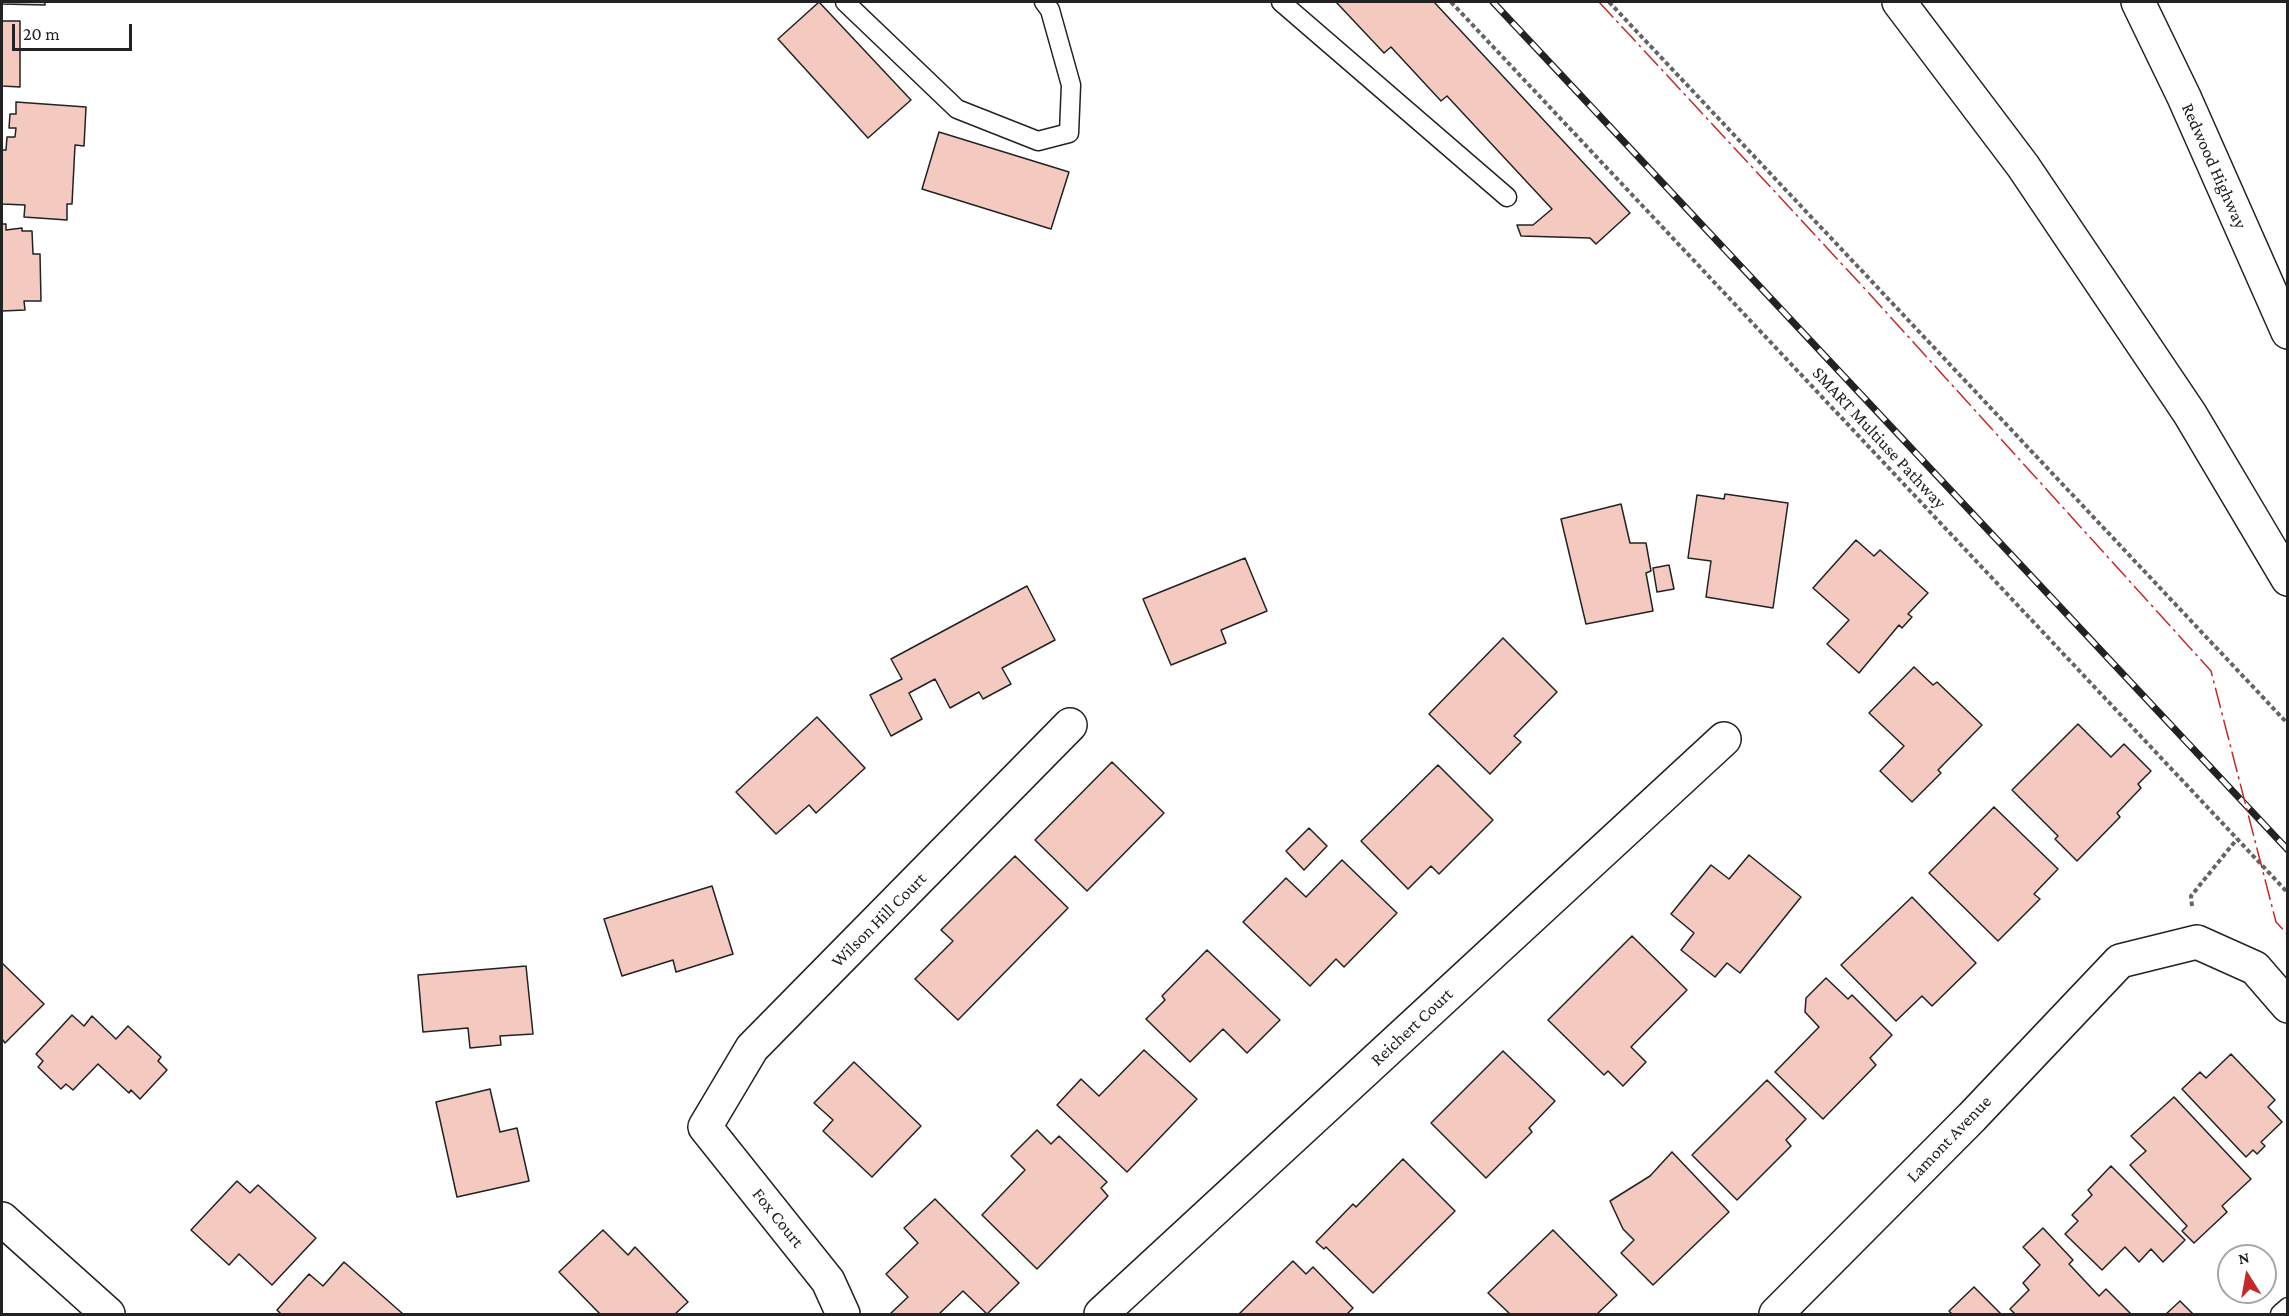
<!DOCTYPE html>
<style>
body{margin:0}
#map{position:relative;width:2289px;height:1316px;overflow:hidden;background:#fff;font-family:"Crimson Pro",serif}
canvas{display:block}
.frame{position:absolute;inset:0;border:3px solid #222;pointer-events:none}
.north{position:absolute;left:2217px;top:1244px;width:60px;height:60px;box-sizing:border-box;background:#fff;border:2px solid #a7a7a7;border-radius:50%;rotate:349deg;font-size:16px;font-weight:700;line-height:24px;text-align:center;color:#222}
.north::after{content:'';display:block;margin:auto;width:21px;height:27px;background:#c62828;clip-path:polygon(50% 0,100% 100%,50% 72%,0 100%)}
.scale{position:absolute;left:12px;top:24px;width:120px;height:27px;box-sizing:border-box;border:3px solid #222;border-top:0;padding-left:8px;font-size:18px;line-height:21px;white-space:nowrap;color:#222;-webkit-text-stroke:4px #fff;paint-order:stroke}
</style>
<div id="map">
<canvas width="2289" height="1316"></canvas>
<div class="frame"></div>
<div class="north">N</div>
<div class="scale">20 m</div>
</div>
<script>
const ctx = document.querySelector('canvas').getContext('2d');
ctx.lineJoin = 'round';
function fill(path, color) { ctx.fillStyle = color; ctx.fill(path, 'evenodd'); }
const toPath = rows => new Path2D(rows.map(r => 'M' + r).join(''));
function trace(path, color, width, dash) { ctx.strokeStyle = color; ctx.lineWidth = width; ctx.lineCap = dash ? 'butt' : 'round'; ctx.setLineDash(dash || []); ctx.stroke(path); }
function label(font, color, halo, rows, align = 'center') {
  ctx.font = font + ' "Crimson Pro",serif'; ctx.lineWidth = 4.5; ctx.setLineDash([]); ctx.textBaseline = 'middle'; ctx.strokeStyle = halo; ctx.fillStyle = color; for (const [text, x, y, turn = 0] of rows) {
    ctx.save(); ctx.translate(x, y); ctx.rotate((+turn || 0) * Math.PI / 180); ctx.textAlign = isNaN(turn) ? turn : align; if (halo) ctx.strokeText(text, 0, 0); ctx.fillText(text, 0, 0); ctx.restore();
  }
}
const building = toPath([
 [2,2,45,2,45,5,2,4,2,2],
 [819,2,911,100,868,138,778,39,819,2],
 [1336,2,1434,2,1630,213,1596,244,1590,238,1521,236,1517,225,1533,225,1552,209,1447,96,1441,101,1391,47,1384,53,1336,2],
 [2,21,20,21,20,87,2,86,2,21],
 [16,102,86,107,84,146,75,145,72,204,67,204,67,220,24,217,25,205,2,204,2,150,6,150,7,137,15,137,16,128,9,128,10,114,16,114,16,102],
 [939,132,1069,172,1051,229,922,189,939,132],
 [2,224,6,224,6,230,22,228,22,231,32,231,33,254,40,254,41,301,24,301,25,310,2,311,2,224],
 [1725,494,1788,503,1773,608,1706,597,1711,561,1688,558,1697,495,1724,499,1725,494],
 [1621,504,1630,543,1646,543,1651,571,1646,573,1653,611,1586,624,1561,519,1621,504],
 [1856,540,1874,556,1880,550,1928,593,1908,614,1912,617,1902,628,1899,625,1859,673,1827,644,1849,620,1813,588,1856,540],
 [1245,558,1267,611,1221,630,1226,643,1171,665,1143,599,1245,558],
 [1669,565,1674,589,1657,592,1653,568,1669,565],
 [1027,586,1055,640,1002,668,1011,684,983,699,979,692,950,708,935,679,909,693,922,719,891,736,870,695,902,679,891,659,1027,586],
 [1503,638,1557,692,1514,736,1521,742,1490,774,1429,714,1503,638],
 [1914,667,1933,685,1937,682,1982,725,1938,770,1941,773,1912,802,1880,771,1904,746,1869,713,1914,667],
 [817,717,865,768,816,813,809,805,776,834,736,792,817,717],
 [2078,724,2111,757,2124,744,2151,771,2138,784,2141,788,2117,813,2120,817,2077,861,2055,839,2058,836,2012,790,2078,724],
 [1112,762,1164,813,1087,891,1035,840,1112,762],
 [1438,765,1493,820,1439,874,1431,866,1408,889,1361,841,1438,765],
 [1994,807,2058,869,2034,894,2040,899,1998,941,1929,873,1994,807],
 [1309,828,1327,846,1304,870,1286,851,1309,828],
 [1749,855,1801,897,1740,973,1727,963,1715,977,1681,950,1694,933,1671,914,1711,865,1729,879,1749,855],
 [1015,856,1068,908,958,1020,915,979,953,941,941,930,1015,856],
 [1342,860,1397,913,1344,967,1336,959,1310,986,1243,922,1286,878,1306,897,1342,860],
 [712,886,733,954,676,972,673,960,622,976,604,919,712,886],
 [1912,897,1976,963,1932,1006,1922,996,1896,1021,1841,965,1912,897],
 [1632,936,1687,990,1631,1047,1646,1062,1623,1086,1608,1071,1604,1075,1548,1020,1632,936],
 [1207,950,1280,1020,1247,1053,1223,1029,1190,1062,1146,1019,1165,1000,1162,996,1207,950],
 [2,963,44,1004,5,1043,2,1039,2,963],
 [526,966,533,1034,500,1036,501,1045,470,1048,468,1028,423,1032,418,975,526,966],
 [1826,978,1848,999,1852,995,1892,1035,1870,1058,1876,1065,1823,1119,1775,1072,1819,1027,1805,1012,1806,998,1826,978],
 [72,1015,84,1026,92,1016,116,1039,128,1026,161,1057,158,1061,167,1070,140,1099,131,1090,129,1093,98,1064,73,1090,66,1084,61,1089,38,1067,43,1061,36,1054,72,1015],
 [1144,1050,1197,1099,1127,1172,1057,1105,1081,1079,1099,1096,1144,1050],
 [1503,1051,1555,1101,1529,1128,1532,1132,1486,1178,1431,1123,1503,1051],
 [2231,1054,2275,1100,2268,1107,2282,1122,2261,1142,2265,1146,2257,1154,2253,1150,2246,1157,2182,1089,2200,1072,2206,1078,2231,1054],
 [854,1062,921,1126,872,1177,823,1131,833,1120,814,1103,854,1062],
 [1767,1080,1806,1119,1786,1140,1791,1146,1737,1200,1692,1155,1767,1080],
 [490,1089,500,1132,517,1128,529,1181,457,1197,436,1102,490,1089],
 [2174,1097,2251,1179,2222,1206,2227,1212,2194,1243,2182,1231,2187,1226,2130,1165,2146,1151,2131,1136,2174,1097],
 [1037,1130,1051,1144,1059,1136,1107,1182,1101,1188,1108,1196,1037,1269,982,1215,1025,1170,1011,1156,1037,1130],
 [1672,1152,1729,1212,1653,1285,1621,1253,1634,1240,1623,1229,1610,1201,1650,1176,1672,1152],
 [1403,1159,1455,1211,1373,1293,1326,1247,1324,1249,1316,1242,1353,1204,1356,1207,1403,1159],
 [2111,1166,2185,1240,2163,1262,2151,1249,2139,1262,2125,1247,2102,1270,2065,1234,2078,1221,2072,1215,2092,1195,2088,1190,2111,1166],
 [237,1181,250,1193,258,1185,316,1238,272,1285,239,1254,229,1265,191,1230,237,1181],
 [935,1199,1019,1283,987,1314,963,1291,939,1314,890,1314,908,1297,886,1274,918,1243,904,1228,935,1199],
 [2043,1228,2073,1260,2069,1264,2099,1296,2106,1289,2131,1314,2015,1314,2010,1309,2029,1290,2023,1283,2040,1265,2023,1247,2043,1228],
 [603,1230,628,1255,635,1247,688,1302,675,1314,600,1314,559,1272,603,1230],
 [1553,1230,1617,1295,1597,1314,1510,1314,1488,1293,1553,1230],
 [1293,1261,1306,1274,1313,1267,1353,1308,1347,1314,1239,1314,1293,1261],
 [344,1262,403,1314,281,1314,277,1310,309,1274,323,1286,344,1262],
 [1974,1287,2001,1314,1952,1314,1949,1311,1974,1287],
 [2180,1301,2193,1314,2166,1314,2180,1301]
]);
fill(building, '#f3c9c0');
trace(building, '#222', 1.5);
const service = toPath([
 [845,2,957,109,1038,141,1069,133,1071,85,1050,10,1044,2],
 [1281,2,1507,197],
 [2280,1314,2288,1307]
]);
const minor = toPath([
 [2,1219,108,1314],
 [843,1314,828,1281,705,1127,752,1048,1070,725],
 [1101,1314,1724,739],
 [1776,1314,1972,1117,2120,961,2197,942,2255,968,2288,1006]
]);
const motorway = toPath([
 [1899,2,2023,166,2190,414,2288,579],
 [2138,2,2184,97,2288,332]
]);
trace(service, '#222', 21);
trace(minor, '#222', 36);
trace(motorway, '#222', 36);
trace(toPath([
 [1451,2,2288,893],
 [1609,2,2288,724],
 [2192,906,2191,896,2237,839]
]), '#646464', 4, [4.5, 3]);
trace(service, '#fff', 18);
trace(minor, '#fff', 33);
trace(motorway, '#fff', 33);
const rail = toPath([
 [1493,2,2288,850]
]);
trace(rail, '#222', 7);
trace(rail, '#fff', 4.5, [14]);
trace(toPath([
 [1599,2,1866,290,2211,671,2276,922,2288,935]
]), '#c62828', 1.5, [21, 4.5, 3, 4.5]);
label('18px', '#222', '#fff', [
 ["Redwood Highway",2214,166,66],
 ["SMART Multiuse Pathway",1879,438,47],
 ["Wilson Hill Court",879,920,-45],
 ["Reichert Court",1412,1027,-43],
 ["Lamont Avenue",1949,1139,-46],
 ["Fox Court",778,1218,51]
]);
</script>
